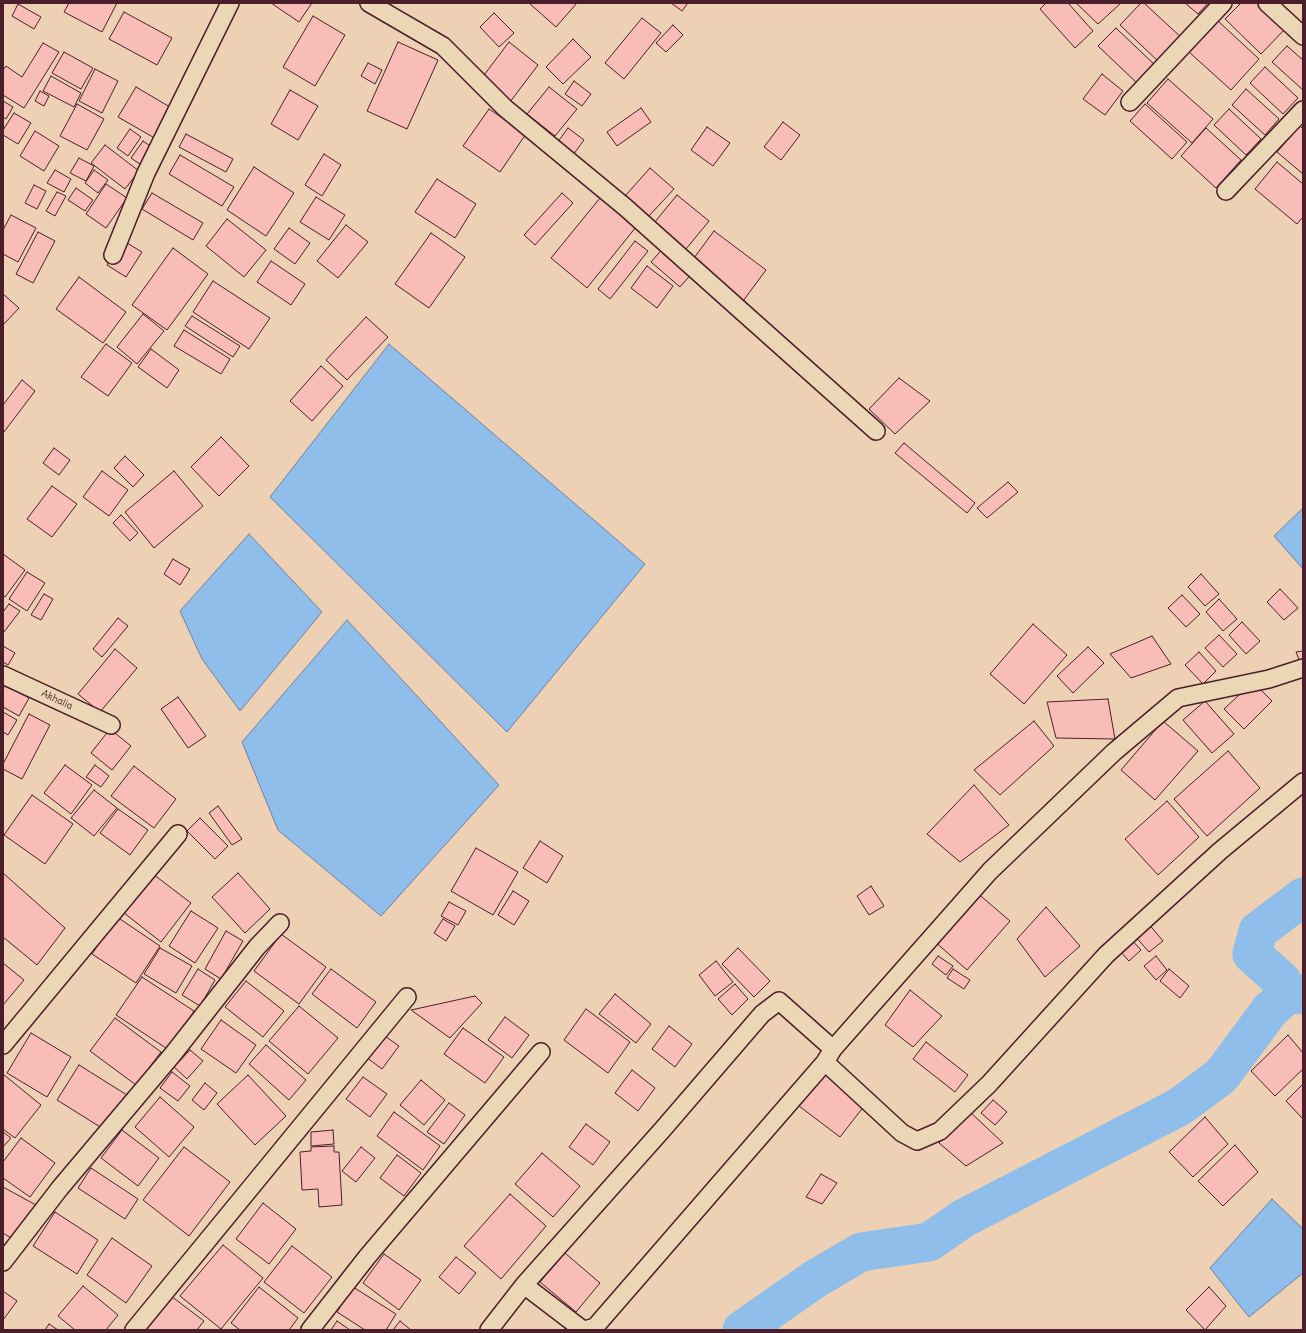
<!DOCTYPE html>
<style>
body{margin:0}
#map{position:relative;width:1306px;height:1333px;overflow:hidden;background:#eed1b5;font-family:Delius,sans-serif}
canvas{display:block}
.frame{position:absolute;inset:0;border:4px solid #4a1f2b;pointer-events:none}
</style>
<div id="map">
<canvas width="1306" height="1333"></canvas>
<div class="frame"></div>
</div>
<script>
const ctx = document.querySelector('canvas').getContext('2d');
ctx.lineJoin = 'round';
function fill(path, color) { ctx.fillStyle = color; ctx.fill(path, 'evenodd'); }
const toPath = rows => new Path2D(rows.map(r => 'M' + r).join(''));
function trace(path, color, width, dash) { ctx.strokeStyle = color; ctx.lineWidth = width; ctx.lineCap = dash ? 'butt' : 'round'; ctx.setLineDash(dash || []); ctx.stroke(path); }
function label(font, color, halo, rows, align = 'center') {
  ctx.font = font + ' Delius,sans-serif'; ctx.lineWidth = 3.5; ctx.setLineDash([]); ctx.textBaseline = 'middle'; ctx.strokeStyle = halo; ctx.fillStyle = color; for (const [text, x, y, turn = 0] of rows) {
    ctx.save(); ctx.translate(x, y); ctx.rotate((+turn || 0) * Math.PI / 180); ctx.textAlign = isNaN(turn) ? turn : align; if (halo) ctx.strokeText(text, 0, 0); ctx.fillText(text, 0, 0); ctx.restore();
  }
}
const water = toPath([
 [389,344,645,564,507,732,270,497,389,344],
 [1303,508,1303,569,1274,536,1303,508],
 [249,534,322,612,240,711,202,659,180,611,249,534],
 [347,620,499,785,381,916,278,830,242,742,347,620],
 [1272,1199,1303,1229,1303,1273,1249,1317,1210,1268,1272,1199]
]);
fill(water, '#8ebee9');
trace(water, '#737e9d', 1);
trace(toPath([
 [1287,995,1282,981,1252,954,1258,931,1303,897],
 [742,1330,815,1279,861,1252,929,1242,964,1218,1179,1107,1221,1076,1270,1010,1287,995,1303,994]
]), '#8ebee9', 39);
const building = toPath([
 [69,3,117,3,102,32,64,12,69,3],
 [271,3,312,3,299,22,271,3],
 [529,3,577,3,556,27,529,3],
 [671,3,688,3,682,11,671,3],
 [1046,3,1068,3,1093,31,1075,48,1040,9,1046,3],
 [1076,3,1121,3,1098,24,1076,3],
 [1141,3,1144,3,1183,39,1160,63,1120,25,1141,3],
 [1185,3,1208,3,1198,14,1185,3],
 [1241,3,1258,3,1285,29,1261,54,1225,19,1241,3],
 [18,4,41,17,34,29,12,16,18,4],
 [124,12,172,38,157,65,109,39,124,12],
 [494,13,514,33,499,47,480,27,494,13],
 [313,16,345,35,315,86,283,67,313,16],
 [642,18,661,33,624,79,605,63,642,18],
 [1218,21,1259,59,1231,90,1189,52,1218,21],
 [673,25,683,35,666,52,656,43,673,25],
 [1116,28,1156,66,1138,84,1098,46,1116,28],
 [573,39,591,57,563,84,546,67,573,39],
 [398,42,438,60,407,129,367,111,398,42],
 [509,42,538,65,510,102,481,79,509,42],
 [43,43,59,52,24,108,3,95,3,70,6,66,22,77,43,43],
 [1287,46,1303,60,1303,90,1272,62,1287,46],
 [64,52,93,68,81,89,52,73,64,52],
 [368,63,382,70,375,84,361,76,368,63],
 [1265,67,1298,98,1283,114,1250,83,1265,67],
 [95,69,118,81,102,113,79,101,95,69],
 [1102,74,1123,91,1105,115,1083,99,1102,74],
 [51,76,81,93,74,107,43,91,51,76],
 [1168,79,1213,119,1192,143,1147,103,1168,79],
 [574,81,591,94,582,106,565,94,574,81],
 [136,87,175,110,158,140,118,117,136,87],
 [549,87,577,109,555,136,527,114,549,87],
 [1246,89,1279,119,1265,135,1232,105,1246,89],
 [290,90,318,106,298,140,271,124,290,90],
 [40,91,49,96,44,106,35,101,40,91],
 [3,101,13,107,6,119,3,117,3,101],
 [77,104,104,119,87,150,60,136,77,104],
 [1145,104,1187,142,1172,159,1130,121,1145,104],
 [641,108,651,122,617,146,607,132,641,108],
 [489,109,526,134,500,172,463,146,489,109],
 [1229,109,1261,139,1246,155,1214,125,1229,109],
 [14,113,31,123,18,144,3,135,3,130,14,113],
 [783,122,800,135,781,160,764,147,783,122],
 [1300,126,1303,129,1303,174,1277,152,1300,126],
 [707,127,730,143,713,166,691,150,707,127],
 [568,128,584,140,573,155,557,143,568,128],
 [1206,128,1241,160,1216,188,1181,156,1206,128],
 [130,129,141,137,128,156,117,148,130,129],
 [35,131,59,146,44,171,20,156,35,131],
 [186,134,233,159,226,172,179,147,186,134],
 [143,141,156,150,144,167,131,158,143,141],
 [105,145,139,171,125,189,91,163,105,145],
 [324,154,341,165,322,196,305,185,324,154],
 [180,155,234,187,222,206,169,174,180,155],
 [79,158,94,166,86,181,70,173,79,158],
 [1277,162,1303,184,1303,217,1297,224,1255,189,1277,162],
 [254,167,294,193,266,236,227,210,254,167],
 [650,168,674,189,648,217,625,196,650,168],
 [55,170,71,179,64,192,47,183,55,170],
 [94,170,108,180,98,193,85,183,94,170],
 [437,179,476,204,455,238,415,212,437,179],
 [106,184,127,198,106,228,86,214,106,184],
 [34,185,46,191,37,209,25,203,34,185],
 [76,188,93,200,85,211,68,200,76,188],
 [57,192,66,196,55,216,46,211,57,192],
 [152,193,203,223,193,240,142,209,152,193],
 [562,193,573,203,535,245,524,235,562,193],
 [677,195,709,221,686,249,654,223,677,195],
 [316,197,345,215,329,240,300,222,316,197],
 [600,198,636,227,587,288,551,258,600,198],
 [11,215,36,228,18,262,3,254,3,230,11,215],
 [227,219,266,250,244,277,206,246,227,219],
 [346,225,368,242,338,278,317,261,346,225],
 [289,228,310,243,295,264,274,249,289,228],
 [714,231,766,270,743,301,691,262,714,231],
 [38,232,55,241,33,283,16,274,38,232],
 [431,233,465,257,429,308,395,284,431,233],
 [122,240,142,252,126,277,107,265,122,240],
 [635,241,648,251,610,299,598,289,635,241],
 [665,246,694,271,680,287,651,262,665,246],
 [173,248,208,274,167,330,132,305,173,248],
 [271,261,305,284,291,305,257,282,271,261],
 [647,266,673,286,657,308,631,288,647,266],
 [79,277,126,312,103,343,56,309,79,277],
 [213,281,270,318,249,349,193,312,213,281],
 [3,294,19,308,3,325,3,294],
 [143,314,164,331,137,364,117,347,143,314],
 [192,316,240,346,233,357,185,326,192,316],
 [366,317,388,337,347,380,326,360,366,317],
 [184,330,230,359,221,374,174,346,184,330],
 [106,344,132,363,108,396,81,377,106,344],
 [151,349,179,370,167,388,138,367,151,349],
 [321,366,343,386,312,421,290,401,321,366],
 [899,378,930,401,895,434,869,409,899,378],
 [22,380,35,391,4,432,3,431,3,405,22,380],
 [221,437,249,466,219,496,191,467,221,437],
 [904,443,975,503,967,513,895,453,904,443],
 [54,448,70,460,59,475,43,463,54,448],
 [125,456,144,475,133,487,114,468,125,456],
 [102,471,128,490,109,516,83,497,102,471],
 [174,471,203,506,154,548,125,512,174,471],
 [1008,482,1018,492,987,518,977,508,1008,482],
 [52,486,77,504,52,537,27,519,52,486],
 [121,515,138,533,130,541,113,523,121,515],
 [3,554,25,570,5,597,3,596,3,554],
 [173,559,190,569,180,585,164,574,173,559],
 [27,572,45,583,27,611,9,599,27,572],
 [1201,574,1219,594,1205,606,1188,587,1201,574],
 [1280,589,1298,608,1284,620,1267,602,1280,589],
 [44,594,53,599,41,620,31,615,44,594],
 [1182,595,1200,614,1186,627,1168,608,1182,595],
 [1219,599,1237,619,1223,631,1206,612,1219,599],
 [9,604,20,611,4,632,3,631,3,612,9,604],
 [118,618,128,626,102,657,93,649,118,618],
 [1242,622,1260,641,1246,654,1229,635,1242,622],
 [1033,624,1067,655,1024,704,990,674,1033,624],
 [1219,635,1237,654,1223,667,1205,648,1219,635],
 [1152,636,1171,664,1131,678,1110,654,1152,636],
 [3,646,15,653,8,665,3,662,3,646],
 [1088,647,1104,663,1073,693,1057,676,1088,647],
 [115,649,137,668,100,712,78,694,115,649],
 [1303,651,1303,669,1296,652,1303,651],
 [1199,652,1216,671,1203,684,1185,665,1199,652],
 [1253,682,1272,701,1244,729,1224,709,1253,682],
 [3,684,29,698,19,716,3,707,3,684],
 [178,697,206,736,188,748,161,709,178,697],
 [1108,699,1115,739,1056,738,1047,702,1108,699],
 [1205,701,1234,734,1212,753,1183,720,1205,701],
 [3,712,17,720,8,735,3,732,3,712],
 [29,714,50,725,22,779,3,769,3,764,29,714],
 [1034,721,1054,746,1000,795,974,770,1034,721],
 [1163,721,1198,751,1155,800,1121,770,1163,721],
 [110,729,131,746,112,770,91,753,110,729],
 [1228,751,1260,788,1207,836,1174,799,1228,751],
 [65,765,92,785,71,814,44,793,65,765],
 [95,765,109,776,101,787,86,777,95,765],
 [134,766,176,799,154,828,111,796,134,766],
 [974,785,1009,825,960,862,927,834,974,785],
 [94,790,117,808,94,836,71,818,94,790],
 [32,795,73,824,45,864,4,835,32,795],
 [1167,801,1199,837,1158,875,1125,839,1167,801],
 [218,806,242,839,232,845,209,813,218,806],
 [118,809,148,830,130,855,100,833,118,809],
 [200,818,228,846,215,859,187,831,200,818],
 [540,841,563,856,547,883,523,868,540,841],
 [476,848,518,872,493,915,451,891,476,848],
 [149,871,191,903,161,942,119,909,149,871],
 [3,873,65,928,37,965,3,937,3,873],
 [238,873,270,909,245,933,212,897,238,873],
 [871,886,884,906,869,915,857,896,871,886],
 [513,891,529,901,514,925,498,915,513,891],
 [975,891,1010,921,967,970,933,940,975,891],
 [449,902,466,911,458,925,441,916,449,902],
 [1046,907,1080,946,1045,977,1017,939,1046,907],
 [191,911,218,928,195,963,169,946,191,911],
 [117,917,160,946,136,983,92,954,117,917],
 [443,919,455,926,446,941,434,933,443,919],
 [1147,922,1163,941,1149,952,1133,934,1147,922],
 [226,931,243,941,221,979,205,969,226,931],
 [281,934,326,967,299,1004,254,971,281,934],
 [1129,937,1141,950,1129,961,1117,948,1129,937],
 [160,948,192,966,176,993,144,974,160,948],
 [738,948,770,981,754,997,722,964,738,948],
 [938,956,953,966,946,975,932,964,938,956],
 [1156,956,1167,970,1156,980,1144,966,1156,956],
 [716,961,733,982,715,996,699,975,716,961],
 [3,963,24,980,3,1005,3,963],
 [198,969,215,980,200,1006,182,995,198,969],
 [331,969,376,1002,357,1028,312,994,331,969],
 [953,969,970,980,964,989,947,978,953,969],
 [1169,969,1189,986,1180,998,1160,981,1169,969],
 [142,977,194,1011,169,1050,116,1015,142,977],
 [246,981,284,1011,263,1037,225,1007,246,981],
 [735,984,748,999,732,1015,718,999,735,984],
 [910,990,942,1016,913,1047,885,1025,910,990],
 [615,994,651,1024,636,1043,599,1014,615,994],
 [475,996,482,1003,450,1038,411,1010,475,996],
 [299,1006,338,1038,308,1074,269,1041,299,1006],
 [586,1009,630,1042,608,1073,564,1040,586,1009],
 [505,1017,529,1035,512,1058,488,1040,505,1017],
 [115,1018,161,1052,136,1085,90,1051,115,1018],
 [221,1020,256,1045,236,1073,201,1049,221,1020],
 [669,1026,692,1044,675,1067,652,1049,669,1026],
 [463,1028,504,1057,485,1083,444,1054,463,1028],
 [375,1029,399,1046,382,1069,358,1051,375,1029],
 [31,1033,71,1057,47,1097,7,1073,31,1033],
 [1288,1035,1303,1053,1303,1069,1275,1096,1251,1071,1288,1035],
 [926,1042,968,1075,955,1092,913,1059,926,1042],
 [266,1045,306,1080,289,1100,249,1064,266,1045],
 [190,1050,203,1061,187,1079,174,1067,190,1050],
 [79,1065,127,1095,105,1130,57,1100,79,1065],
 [827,1069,868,1101,840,1137,799,1106,827,1069],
 [632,1070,655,1088,638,1111,615,1093,632,1070],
 [172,1072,190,1086,178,1101,160,1088,172,1072],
 [3,1074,41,1105,15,1138,3,1129,3,1074],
 [248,1075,286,1116,255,1145,217,1104,248,1075],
 [363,1077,387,1094,370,1117,346,1099,363,1077],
 [421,1080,445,1100,424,1125,400,1105,421,1080],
 [205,1083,217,1093,204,1110,192,1100,205,1083],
 [1303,1084,1303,1119,1286,1101,1303,1084],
 [160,1097,194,1127,169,1157,135,1127,160,1097],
 [993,1100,1007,1112,995,1125,981,1113,993,1100],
 [449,1103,465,1115,444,1144,427,1132,449,1103],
 [969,1111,1003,1143,966,1166,939,1143,969,1111],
 [394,1112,440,1146,423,1170,377,1136,394,1112],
 [1205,1117,1228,1144,1193,1177,1169,1152,1205,1117],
 [586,1124,610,1142,593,1165,569,1147,586,1124],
 [122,1130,159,1158,138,1186,101,1158,122,1130],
 [333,1130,334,1144,311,1146,311,1132,333,1130],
 [3,1132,11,1138,3,1147,3,1132],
 [21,1138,55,1163,30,1197,3,1178,3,1162,21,1138],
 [1235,1145,1258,1172,1223,1206,1198,1181,1235,1145],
 [334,1146,334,1152,339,1152,342,1205,319,1207,318,1189,302,1190,300,1152,311,1151,311,1147,334,1146],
 [184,1147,230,1182,189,1236,143,1200,184,1147],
 [361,1147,375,1158,356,1182,342,1171,361,1147],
 [542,1153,580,1186,553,1217,515,1184,542,1153],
 [397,1155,421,1173,404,1196,380,1178,397,1155],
 [91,1168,138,1199,125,1219,78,1188,91,1168],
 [821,1174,837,1183,822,1204,806,1197,821,1174],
 [3,1187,36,1205,16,1241,3,1233,3,1187],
 [510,1194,546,1226,501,1279,464,1246,510,1194],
 [263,1203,296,1229,269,1264,236,1239,263,1203],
 [55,1212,98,1240,77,1274,33,1246,55,1212],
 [112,1238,152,1266,126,1303,87,1275,112,1238],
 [223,1245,263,1278,221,1329,180,1296,223,1245],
 [292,1246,332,1277,304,1313,264,1282,292,1246],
 [565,1253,600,1283,576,1312,540,1282,565,1253],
 [384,1254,421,1280,399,1310,363,1283,384,1254],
 [456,1257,476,1273,459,1294,439,1277,456,1257],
 [83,1286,118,1315,106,1330,75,1330,58,1316,83,1286],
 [259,1287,298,1318,289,1330,240,1330,231,1323,259,1287],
 [353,1287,396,1314,386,1330,365,1330,337,1312,353,1287],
 [1209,1287,1226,1306,1205,1330,1186,1310,1209,1287],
 [3,1291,17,1301,3,1320,3,1291],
 [171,1296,204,1321,197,1330,145,1330,171,1296],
 [337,1321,350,1330,331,1330,337,1321],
 [400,1321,411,1330,393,1330,400,1321],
 [49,1324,58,1330,45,1330,49,1324]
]);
fill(building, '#f8bdb6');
trace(building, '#4a1f2b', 1);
const street = toPath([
 [369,3,443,46,505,108,625,207,876,431],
 [1267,3,1303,36],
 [1130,102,1223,3],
 [1226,191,1303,110],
 [113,255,146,173,230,3],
 [3,675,111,725],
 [3,1045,178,834],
 [825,1062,902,1133,917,1141,940,1131,989,1084,1106,955,1220,851,1303,782],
 [3,1262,60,1188,173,1054,257,947,280,923],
 [524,1285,583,1330],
 [134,1330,407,997],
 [310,1330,367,1257,541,1052],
 [489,1330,524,1285,663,1129,762,1014,779,1001,833,1049],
 [585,1330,595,1327,825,1062,833,1049,990,871,1114,752,1178,698,1269,679,1303,668]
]);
trace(street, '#4a1f2b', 20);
trace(street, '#ebd6b5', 17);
label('10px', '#4a1f2b', '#ebd6b5', [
 ["Akhalia",57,700,25]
]);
</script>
